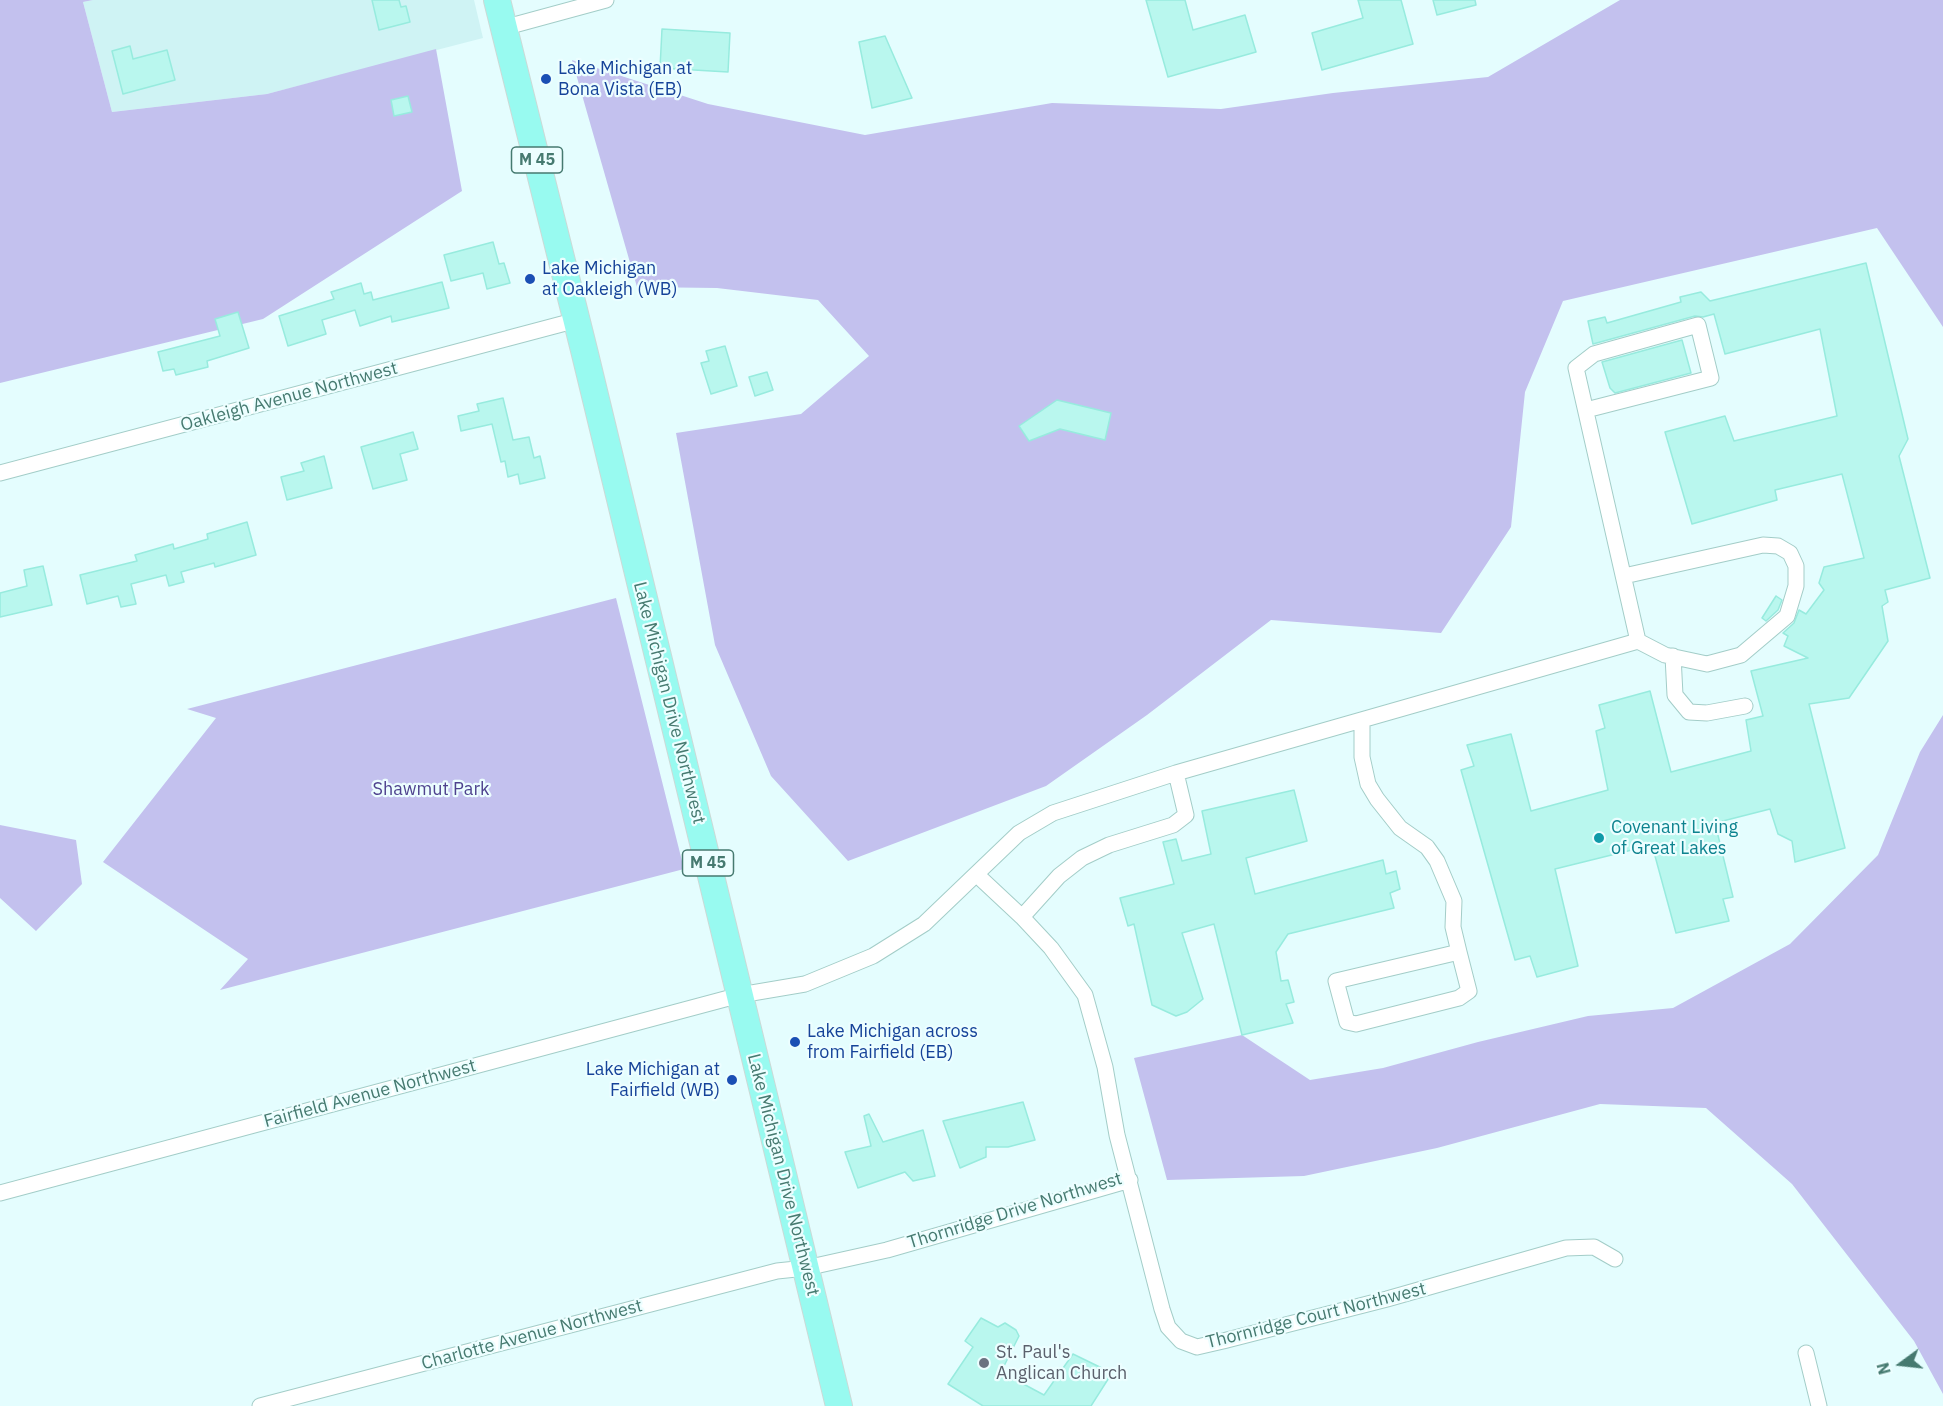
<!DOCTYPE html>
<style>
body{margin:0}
#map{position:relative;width:1943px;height:1406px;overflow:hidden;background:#e4fdfe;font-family:"IBM Plex Sans",sans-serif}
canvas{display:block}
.north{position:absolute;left:1871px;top:1334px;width:60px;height:60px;-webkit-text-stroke:4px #ecfeff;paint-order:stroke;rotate:255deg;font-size:16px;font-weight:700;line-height:24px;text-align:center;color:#467a70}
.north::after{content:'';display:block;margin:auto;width:21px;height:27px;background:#467a70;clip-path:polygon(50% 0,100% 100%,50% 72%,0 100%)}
</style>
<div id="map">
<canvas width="1943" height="1406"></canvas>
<div class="north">N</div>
</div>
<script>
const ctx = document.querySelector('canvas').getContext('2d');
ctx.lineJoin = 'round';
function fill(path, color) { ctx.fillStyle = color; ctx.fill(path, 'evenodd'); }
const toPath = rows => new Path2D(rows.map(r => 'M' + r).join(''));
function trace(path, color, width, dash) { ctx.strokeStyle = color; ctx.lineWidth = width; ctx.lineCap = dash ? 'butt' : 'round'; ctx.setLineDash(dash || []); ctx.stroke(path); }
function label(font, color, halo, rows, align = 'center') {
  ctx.font = font + ' "IBM Plex Sans",sans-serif'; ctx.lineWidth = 4.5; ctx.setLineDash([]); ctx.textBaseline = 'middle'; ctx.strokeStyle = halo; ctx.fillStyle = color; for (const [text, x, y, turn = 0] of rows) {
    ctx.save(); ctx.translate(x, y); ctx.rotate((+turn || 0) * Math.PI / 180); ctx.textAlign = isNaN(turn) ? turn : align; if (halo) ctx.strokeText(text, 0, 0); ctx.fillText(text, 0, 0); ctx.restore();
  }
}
fill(toPath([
 [93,0,474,0,483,38,267,94,112,112,83,2]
]), '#cff3f4');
fill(toPath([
 [0,0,93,0,83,2,112,112,267,94,436,49,462,191,263,319,0,383],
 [1620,0,1943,0,1943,327,1877,228,1563,301,1525,392,1511,527,1441,633,1271,620,1147,715,1046,786,848,861,771,776,715,645,676,433,801,414,869,356,818,300,717,288,637,287,572,60,708,104,865,135,1052,103,1221,109,1333,93,1488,77],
 [616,598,684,869,220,990,248,959,103,862,216,718,187,709],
 [1943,715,1943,1394,1914,1341,1792,1184,1706,1108,1600,1104,1437,1148,1304,1176,1167,1180,1134,1058,1242,1035,1310,1080,1383,1068,1478,1042,1588,1016,1673,1008,1790,944,1878,855,1920,752],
 [0,825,76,840,82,884,36,931,0,898]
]), '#c3c1ee');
const building = toPath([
 [372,0,399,0,401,7,406,6,410,22,379,30,372,0],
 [1146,0,1185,0,1193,30,1245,15,1256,52,1168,77,1146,0],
 [1358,0,1401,0,1413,44,1322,70,1312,33,1363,18,1358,0],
 [1433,0,1475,0,1476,5,1437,15,1433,0],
 [662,29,730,33,728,72,660,68,662,29],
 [885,36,912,98,872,108,859,42,885,36],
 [130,46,133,59,167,50,175,80,123,94,112,51,130,46],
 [408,96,412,112,394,116,391,100,408,96],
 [493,242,499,264,504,263,510,283,487,289,483,273,451,281,444,255,493,242],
 [1866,263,1908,439,1899,456,1930,578,1885,590,1888,602,1882,606,1888,641,1849,698,1809,704,1845,848,1795,862,1792,841,1778,834,1770,809,1715,823,1733,897,1723,899,1729,921,1676,933,1652,845,1555,869,1578,966,1537,977,1530,956,1515,960,1461,770,1474,766,1467,745,1511,734,1531,811,1608,790,1596,731,1605,728,1599,705,1650,691,1671,772,1751,751,1746,720,1763,716,1751,671,1808,658,1784,646,1788,636,1783,633,1794,623,1799,610,1806,614,1824,590,1819,583,1824,567,1864,558,1842,474,1775,490,1777,500,1692,524,1665,432,1725,416,1734,441,1837,416,1820,329,1725,354,1714,314,1703,317,1695,316,1593,344,1588,321,1605,317,1607,323,1681,302,1680,297,1701,292,1710,301,1866,263],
 [442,282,449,308,392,322,391,316,360,326,355,310,322,320,326,334,288,346,279,316,334,299,331,292,361,283,364,294,371,292,373,300,442,282],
 [238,312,249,348,207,361,208,367,176,375,174,369,163,371,158,352,220,336,215,319,238,312],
 [1682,340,1691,373,1615,393,1610,388,1602,362,1682,340],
 [725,346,737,386,711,394,701,363,709,361,706,351,725,346],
 [767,372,773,390,755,396,749,377,767,372],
 [503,398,513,440,529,437,534,458,540,456,545,478,520,484,518,474,508,477,505,461,501,462,492,424,461,431,458,416,479,411,477,404,503,398],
 [1057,400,1111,413,1105,440,1060,429,1029,441,1019,426,1057,400],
 [413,432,418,449,400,454,407,480,373,489,361,447,413,432],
 [324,456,332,488,287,500,281,477,304,471,301,463,324,456],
 [247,522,256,555,215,567,214,563,181,572,184,582,169,586,166,575,131,584,136,604,121,607,118,596,87,604,80,575,137,561,135,555,173,544,174,549,208,539,207,534,247,522],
 [43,566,52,605,0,617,0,593,27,586,24,570,43,566],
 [1776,596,1782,600,1778,610,1766,621,1762,618,1776,596],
 [1294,790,1307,841,1246,858,1255,894,1383,860,1386,874,1396,871,1400,889,1390,893,1394,908,1288,934,1276,952,1281,981,1288,980,1294,1002,1286,1004,1293,1023,1242,1035,1214,924,1182,933,1203,999,1187,1012,1176,1016,1152,1005,1134,924,1128,926,1120,898,1174,884,1163,842,1176,839,1182,861,1211,854,1202,811,1294,790],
 [1023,1102,1035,1140,1008,1147,986,1147,986,1157,960,1168,943,1121,1023,1102],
 [869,1114,883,1142,923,1130,935,1176,913,1181,905,1172,858,1188,845,1152,871,1146,864,1116,869,1114],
 [981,1318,998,1327,1005,1323,1016,1330,1019,1336,1001,1372,1044,1395,1073,1354,1112,1373,1091,1406,983,1406,948,1384,973,1347,965,1341,981,1318]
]);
fill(building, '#b9f7ee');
trace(building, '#97ebde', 1.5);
const minor = toPath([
 [503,28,606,0],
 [1586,410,1711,378,1698,325,1594,354,1576,368,1638,641],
 [0,473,577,320],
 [1673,656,1675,695,1689,712,1707,713,1745,706],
 [1362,720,1362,757,1368,784,1377,799,1400,828,1427,847,1437,861,1454,901,1453,927,1459,952,1469,991,1459,998,1356,1024,1347,1022,1336,981,1459,952],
 [976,874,1022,917,1051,948,1085,995,1105,1067,1117,1135,1162,1309,1168,1327,1181,1341,1197,1347,1223,1341,1387,1299,1566,1248,1594,1247,1615,1259],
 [1022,917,1059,876,1082,858,1109,845,1173,825,1186,815,1176,773],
 [0,1193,740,995,805,984,873,956,924,924,1019,833,1053,813,1176,773,1638,641,1665,655,1707,664,1741,655,1787,616,1796,586,1796,566,1790,553,1778,546,1763,545,1624,576],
 [1806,1353,1819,1406],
 [260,1406,777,1271,806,1268,887,1250,1130,1180]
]);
const trunk = toPath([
 [497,0,585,354,839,1406]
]);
trace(minor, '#a3cdc8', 17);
trace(trunk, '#cbdad7', 28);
trace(minor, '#fff', 15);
trace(trunk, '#98faf0', 26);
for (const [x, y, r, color] of [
 [546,79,6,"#1a4fb4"],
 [530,279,6,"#1a4fb4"],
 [1599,838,6,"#0f9aa8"],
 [795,1042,6,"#1a4fb4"],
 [732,1080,6,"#1a4fb4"],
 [984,1363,6,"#6b7280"]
]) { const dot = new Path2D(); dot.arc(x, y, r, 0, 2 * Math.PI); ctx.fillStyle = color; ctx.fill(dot); trace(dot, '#ecfeff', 2); }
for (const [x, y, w] of [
 [537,160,51],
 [708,863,51]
]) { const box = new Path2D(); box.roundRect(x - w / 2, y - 13, w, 26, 4.5); ctx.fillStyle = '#ecfeff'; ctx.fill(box); trace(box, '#467a70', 1.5); }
label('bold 16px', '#467a70', null, [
 ["M 45",537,160],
 ["M 45",708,863]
]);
label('18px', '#164399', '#ecfeff', [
 ["Lake Michigan at",558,69],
 ["Bona Vista (EB)",558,90],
 ["Lake Michigan",542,269],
 ["at Oakleigh (WB)",542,290],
 ["Lake Michigan across",807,1032],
 ["from Fairfield (EB)",807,1053],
 ["Lake Michigan at",720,1070,"right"],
 ["Fairfield (WB)",720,1091,"right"]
], 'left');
label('18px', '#467a70', '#ecfeff', [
 ["Oakleigh Avenue Northwest",289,397,-15],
 ["Lake Michigan Drive Northwest",669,703,76],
 ["Fairfield Avenue Northwest",370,1094,-15],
 ["Lake Michigan Drive Northwest",783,1175,76],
 ["Thornridge Drive Northwest",1015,1211,-17],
 ["Thornridge Court Northwest",1316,1316,-14],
 ["Charlotte Avenue Northwest",532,1335,-15]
]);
label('18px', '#4e428e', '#ecfeff', [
 ["Shawmut Park",431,790]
]);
label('18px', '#0d838f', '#ecfeff', [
 ["Covenant Living",1611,828],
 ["of Great Lakes",1611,849]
], 'left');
label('18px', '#5b616d', '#ecfeff', [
 ["St. Paul's",996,1353],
 ["Anglican Church",996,1374]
], 'left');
</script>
